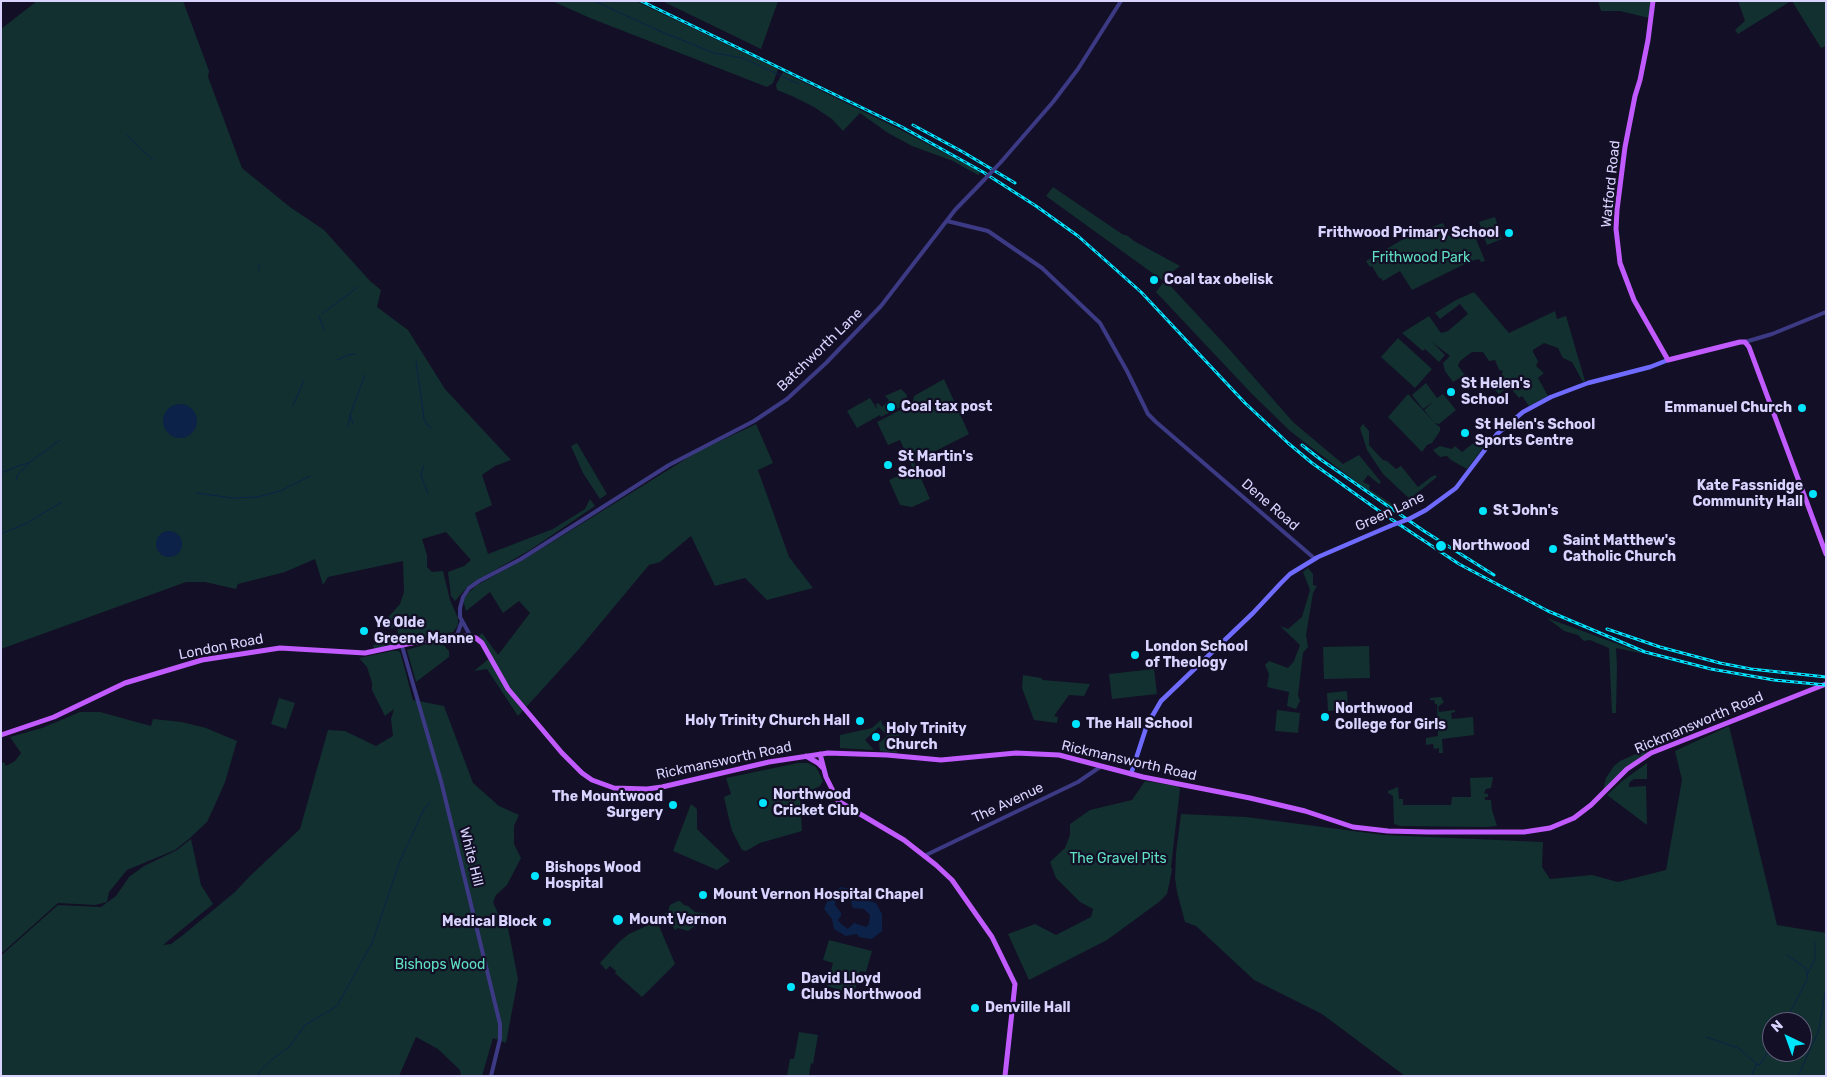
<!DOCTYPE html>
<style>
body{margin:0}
#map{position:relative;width:1827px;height:1077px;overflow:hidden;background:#130f26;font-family:Rubik,sans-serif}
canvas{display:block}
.frame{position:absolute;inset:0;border:2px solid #d9d4ff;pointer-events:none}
.north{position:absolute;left:1762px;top:1012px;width:50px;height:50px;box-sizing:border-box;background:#130f26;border:1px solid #625e7d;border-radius:50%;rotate:318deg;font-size:14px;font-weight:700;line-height:20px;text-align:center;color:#d9d4ff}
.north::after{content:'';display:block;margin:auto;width:18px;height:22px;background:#00e5ff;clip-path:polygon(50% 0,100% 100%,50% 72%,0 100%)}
</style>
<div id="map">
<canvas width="1827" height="1077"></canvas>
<div class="frame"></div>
<div class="north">N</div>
</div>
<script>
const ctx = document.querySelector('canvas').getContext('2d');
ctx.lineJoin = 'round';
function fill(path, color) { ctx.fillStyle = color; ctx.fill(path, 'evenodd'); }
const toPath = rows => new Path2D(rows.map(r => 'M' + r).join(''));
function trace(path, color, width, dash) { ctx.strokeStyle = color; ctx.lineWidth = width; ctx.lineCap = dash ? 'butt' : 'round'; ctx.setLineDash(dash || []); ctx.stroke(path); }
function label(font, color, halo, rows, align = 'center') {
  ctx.font = font + ' Rubik,sans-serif'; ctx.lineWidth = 4.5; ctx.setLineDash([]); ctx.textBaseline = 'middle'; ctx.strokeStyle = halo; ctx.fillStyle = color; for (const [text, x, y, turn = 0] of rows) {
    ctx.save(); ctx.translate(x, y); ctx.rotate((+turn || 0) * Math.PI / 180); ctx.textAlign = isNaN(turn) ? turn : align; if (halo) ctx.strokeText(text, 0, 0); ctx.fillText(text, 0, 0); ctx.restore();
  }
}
fill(toPath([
 [37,1,183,1,209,71,208,77,242,168,290,207,324,230,370,281,381,290,377,307,408,330,445,389,511,460,495,466,482,475,492,505,475,513,488,554,553,529,585,509,590,499,595,506,530,550,469,585,455,601,451,596,448,572,464,566,471,560,446,532,422,539,427,555,427,567,432,572,443,571,450,600,458,618,458,625,453,632,375,650,373,645,399,639,397,627,386,629,382,624,400,604,404,592,403,561,328,577,323,585,315,559,285,572,238,584,236,589,205,582,186,582,1,649,1,29],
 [552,1,636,1,778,69,773,83,767,87,590,18],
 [662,1,778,1,761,49],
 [1598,1,1653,1,1649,18,1620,11,1601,11],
 [1738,1,1791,1,1738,34,1735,30,1745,21],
 [1792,1,1826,1,1826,46,1821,48],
 [783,72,901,130,981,172,978,175,953,161,912,146,888,133,860,113,843,131,832,119,814,107,792,96,777,90,776,85],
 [1053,187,1122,234,1128,236,1134,241,1180,266,1162,280,1046,196],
 [1495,217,1502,239,1487,245,1479,222],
 [1443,223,1449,236,1474,227,1476,239,1485,261,1481,262,1479,259,1471,261,1412,290,1400,271,1383,281,1381,278,1379,278,1372,266,1370,267,1366,261,1412,234],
 [1165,280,1230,350,1293,422,1343,464,1359,455,1381,482,1379,484,1368,475,1363,482,1370,485,1369,489,1395,506,1391,509,1290,431,1251,393,1156,292],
 [1474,292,1509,333,1555,311,1557,319,1566,316,1585,381,1583,382,1572,362,1563,358,1558,348,1544,343,1533,350,1533,352,1538,361,1536,366,1544,373,1538,378,1548,396,1529,406,1522,396,1519,398,1509,386,1499,394,1492,387,1489,387,1501,375,1503,371,1499,370,1495,360,1489,361,1483,352,1472,352,1460,361,1458,366,1465,375,1453,382,1445,371,1443,363,1450,356,1432,342,1445,355,1439,362,1425,349,1423,351,1402,333,1429,316,1441,333,1448,331,1468,314,1460,304,1440,319,1435,313,1456,300],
 [1398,338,1432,369,1415,388,1381,357],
 [944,379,969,434,914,462,930,499,912,507,900,505,889,480,913,469,900,440,888,445,877,422,912,404,914,396],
 [1426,383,1437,398,1443,394,1456,410,1439,424,1434,423,1440,427,1440,431,1432,443,1427,445,1422,452,1388,417,1408,394,1434,422,1424,410,1434,401,1423,409,1412,395],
 [901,389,907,395,906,404,881,417,880,415,857,428,847,411,870,398,877,409,876,404,878,403,882,407,889,400,885,396],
 [756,424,773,463,758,470,789,557,813,588,767,600,745,578,715,586,691,536,660,562,649,565,579,649,518,716,487,669,474,671,492,656,479,636,482,633,498,655,530,613,519,601,503,613,490,592,466,611,463,600,468,593,477,585,528,557,697,452],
 [1363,424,1369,431,1369,445,1383,460,1387,461,1396,469,1401,466,1418,487,1431,477,1435,475,1437,477,1412,497,1416,502,1414,503,1383,474,1367,450,1360,428],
 [1481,437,1489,440,1467,469,1451,460,1447,456,1440,457,1433,450,1440,446,1452,449,1455,446,1462,452],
 [577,443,607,494,600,499,583,473,571,446],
 [1308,568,1313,574,1313,585,1317,586,1313,593,1306,635,1308,647,1303,653,1298,695,1300,701,1296,709,1287,706,1289,692,1267,687,1269,674,1265,665,1269,661,1288,668,1294,661,1300,645,1280,626,1288,629,1302,617,1310,590,1303,572],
 [1547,618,1645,654,1616,648,1617,667,1616,713,1612,713,1609,648,1590,640,1584,641,1578,635,1564,631],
 [439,640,449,651,449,657,416,682,407,650],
 [1369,646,1370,678,1324,679,1323,647],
 [392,651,399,651,401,655,413,700,444,706,473,783,499,806,519,815,514,826,514,844,521,858,507,885,496,895,493,902,502,923,508,928,518,979,506,1043,493,1038,482,1076,461,1076,460,1070,438,1049,416,1037,399,1076,1,1076,1,956,5,952,58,905,101,907,116,896,129,877,144,866,177,850,191,839,201,885,213,904,163,945,171,944,183,935,235,892,250,876,300,829,328,730,345,731,376,746,393,736,391,719,394,709,385,716,372,690,372,683,367,667,359,658],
 [1154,669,1157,694,1112,699,1109,674],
 [1023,675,1041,678,1043,680,1090,684,1084,696,1069,695,1054,716,1058,717,1057,723,1034,720,1022,688],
 [1347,691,1348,709,1328,711,1327,693],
 [1441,697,1444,702,1438,707,1439,712,1455,710,1455,712,1451,713,1452,719,1473,717,1474,735,1442,739,1443,753,1439,753,1439,748,1434,749,1433,744,1426,745,1426,738,1438,736,1437,704,1435,704,1434,700,1430,700,1430,698],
 [279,698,295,703,286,729,271,724],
 [1277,710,1300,713,1298,733,1275,731],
 [80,712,100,712,151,726,153,719,182,722,206,728,237,741,225,782,214,807,207,822,190,838,175,850,127,870,109,892,107,902,95,905,58,903,1,954,1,764,4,762,6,766,15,761,21,753,10,737,42,728],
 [881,720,883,726,902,722,897,753,880,751,879,743,887,736,879,727,865,740,874,750,840,748,840,735,872,728],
 [1729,726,1777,925,1826,933,1826,1076,1405,1076,1322,1014,1254,980,1196,926,1185,922,1177,892,1175,878,1176,853,1181,814,1246,817,1384,835,1543,842,1542,867,1550,879,1592,875,1618,882,1666,870,1682,780,1675,751],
 [1772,1022,1802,1022,1802,1052,1772,1052],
 [1645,750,1651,753,1636,762,1602,794,1606,778,1614,766,1620,761],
 [798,763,808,763,816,767,823,781,820,786,800,796,802,831,760,843,746,851,742,850,732,831,729,819,724,797,731,794,726,778],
 [1647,763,1647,779,1634,779,1629,783,1629,787,1646,786,1647,825,1607,795,1621,782],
 [1493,777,1491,788,1486,789,1484,793,1488,794,1488,797,1485,797,1485,800,1491,800,1492,810,1497,826,1486,827,1400,826,1394,824,1393,796,1388,793,1388,791,1398,787,1399,799,1403,799,1403,805,1451,805,1452,797,1471,797,1470,778],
 [1145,781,1177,786,1180,789,1171,867,1172,870,1167,894,1159,902,1107,940,1029,980,1008,934,1035,924,1056,935,1091,917,1093,909,1080,902,1056,878,1050,862,1065,848,1070,835,1070,824,1090,810,1132,800],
 [691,804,697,809,697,829,730,861,717,870,673,851],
 [678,901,680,901,684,905,688,906,695,912,709,914,705,919,688,931,678,928,675,930,670,922,667,924,663,915,668,911,670,905],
 [657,921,675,964,642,997,615,973,616,971,610,966,606,970,600,963,620,941,629,934],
 [829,940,872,951,866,972,860,971,854,994,827,986,833,963,823,960],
 [799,1032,818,1035,813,1064,811,1063,809,1076,787,1076,790,1059,794,1059]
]), '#12302f');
fill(toPath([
 '163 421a17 17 0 1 1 34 0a17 17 0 1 1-34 0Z',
 '156 544a13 13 0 1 1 26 0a13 13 0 1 1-26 0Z',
 [840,887,852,889,863,899,876,903,882,914,882,931,872,939,859,937,857,934,846,936,834,929,832,919,824,909,830,895],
 [840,895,846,896,850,899,853,908,864,909,870,915,869,924,866,927,854,923,848,929,841,924,838,920,841,916,841,913,835,905,836,898]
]), '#0c2248');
trace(toPath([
 [594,1,662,32,714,53,743,58,799,84],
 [127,135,153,160],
 [259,270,259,264],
 [323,313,358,287],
 [319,316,324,330],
 [337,360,348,355,356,354],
 [416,361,424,419,427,425,432,428],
 [293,406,304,380],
 [353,424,350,415,365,375],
 [348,426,350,415],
 [424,465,421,475,428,494],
 [1,473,18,466,29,463],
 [16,481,17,476,29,463,60,440],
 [197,493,233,498,258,497,280,491,310,476],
 [1,534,27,523,62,502],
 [1787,955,1803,966,1807,970,1807,975],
 [1785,1022,1807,980,1807,975,1815,959,1815,943],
 [1706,1037,1738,1048,1757,1064],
 [257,1076,262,1069,274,1058,289,1047,305,1025,337,1006,372,943,400,861,424,809,430,802],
 [1751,1076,1757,1064,1760,1065,1772,1044],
 [1798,1076,1819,1030,1826,987]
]), '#0c2248', 1);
trace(toPath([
 [1001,162,1053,102,1078,69,1121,1],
 [947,221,988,231,1042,268,1100,323,1127,371,1148,414,1156,422,1314,558],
 [1745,342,1772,334,1826,312],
 [457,635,462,621],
 [471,637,460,617,460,608,463,597,469,588,479,581,521,559,669,465,754,421,787,399,826,363,881,306,955,210,984,180],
 [402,646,441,781,500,1024,500,1039,491,1076],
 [924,856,1078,782,1100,767]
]), '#3d3a85', 4);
trace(toPath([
 [1409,519,1426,510,1456,488,1497,434,1523,412,1551,397,1588,383,1650,367,1668,360],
 [1131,774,1147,725,1161,701,1253,613,1281,583,1290,574,1318,557,1390,526]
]), '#6f6bff', 4.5);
trace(toPath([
 [1653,1,1648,40,1640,80,1635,96,1625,147,1617,210,1616,229,1620,263,1634,300,1668,360,1740,342,1745,342,1749,347,1826,554],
 [1,735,54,717,125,683,202,660,280,648,365,653,440,637,463,636,476,638,482,643,508,689,562,753,582,773,592,780,614,788,647,789,662,787,769,762,828,753,887,755,941,760,1016,753,1059,755,1143,777,1250,798,1305,811,1353,827,1388,831,1428,832,1524,832,1550,828,1574,818,1591,805,1627,769,1651,753,1826,684],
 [820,754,826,777,838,801,904,840,936,865,952,880,992,937,1015,984,1005,1076],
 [806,756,818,763,823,768]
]), '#c25bff', 5);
const rail = toPath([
 [641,1,902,127,983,172,1036,206,1078,236,1141,292,1245,403,1288,443,1312,463,1382,513,1459,564,1548,611,1645,652,1711,669,1774,680,1826,685],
 [913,125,963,152,1015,183],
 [1302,445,1320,459,1424,531,1494,575],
 [1607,629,1660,647,1720,663,1751,669,1826,677]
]);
trace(rail, '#00e5ff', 3);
trace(rail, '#130f26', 1, [4]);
trace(toPath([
 [984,180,1001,162]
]), '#3d3a85', 4);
trace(toPath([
 [1390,526,1409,519]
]), '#6f6bff', 4.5);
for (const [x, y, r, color] of [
 [1509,233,5,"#00e5ff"],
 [1154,280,5,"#00e5ff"],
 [1451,392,5,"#00e5ff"],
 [891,407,5,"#00e5ff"],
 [1802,408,5,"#00e5ff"],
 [1465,433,5,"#00e5ff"],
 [888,465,5,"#00e5ff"],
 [1813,494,5,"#00e5ff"],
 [1483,511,5,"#00e5ff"],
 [1441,546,6,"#00e5ff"],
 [1553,549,5,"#00e5ff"],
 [364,631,5,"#00e5ff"],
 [1135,655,5,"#00e5ff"],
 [1325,717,5,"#00e5ff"],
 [860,721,5,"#00e5ff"],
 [1076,724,5,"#00e5ff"],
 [876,737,5,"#00e5ff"],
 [763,803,5,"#00e5ff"],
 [673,805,5,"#00e5ff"],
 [535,876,5,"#00e5ff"],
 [703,895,5,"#00e5ff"],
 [618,920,6,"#00e5ff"],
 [547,922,5,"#00e5ff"],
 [791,987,5,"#00e5ff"],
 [975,1008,5,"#00e5ff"]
]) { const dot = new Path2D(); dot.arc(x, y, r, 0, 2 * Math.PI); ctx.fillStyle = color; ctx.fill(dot); trace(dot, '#130f26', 2); }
label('14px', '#d9d4ff', '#130f26', [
 ["Watford Road",1611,184,-84],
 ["Batchworth Lane",820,350,-44],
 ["Dene Road",1270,505,41],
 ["Green Lane",1390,512,-25],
 ["London Road",221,647,-11],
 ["Rickmansworth Road",1699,723,-23],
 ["Rickmansworth Road",724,761,-12],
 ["Rickmansworth Road",1129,761,13],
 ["The Avenue",1008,803,-25],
 ["White Hill",471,857,76]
]);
label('bold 14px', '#d9d4ff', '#130f26', [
 ["Frithwood Primary School",1499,233,"right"],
 ["Coal tax obelisk",1164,280],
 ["St Helen's",1461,384],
 ["School",1461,400],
 ["Coal tax post",901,407],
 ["Emmanuel Church",1792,408,"right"],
 ["St Helen's School",1475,425],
 ["Sports Centre",1475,441],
 ["St Martin's",898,457],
 ["School",898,473],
 ["Kate Fassnidge",1803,486,"right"],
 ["Community Hall",1803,502,"right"],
 ["St John's",1493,511],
 ["Saint Matthew's",1563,541],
 ["Catholic Church",1563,557],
 ["Northwood",1452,546],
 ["Ye Olde",374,623],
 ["Greene Manne",374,639],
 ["London School",1145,647],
 ["of Theology",1145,663],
 ["Northwood",1335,709],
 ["College for Girls",1335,725],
 ["Holy Trinity Church Hall",850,721,"right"],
 ["The Hall School",1086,724],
 ["Holy Trinity",886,729],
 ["Church",886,745],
 ["Northwood",773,795],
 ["Cricket Club",773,811],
 ["The Mountwood",663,797,"right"],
 ["Surgery",663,813,"right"],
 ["Bishops Wood",545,868],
 ["Hospital",545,884],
 ["Mount Vernon Hospital Chapel",713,895],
 ["Mount Vernon",629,920],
 ["Medical Block",537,922,"right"],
 ["David Lloyd",801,979],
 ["Clubs Northwood",801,995],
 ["Denville Hall",985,1008]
], 'left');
label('14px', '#5fe0c0', '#130f26', [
 ["Frithwood Park",1421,258],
 ["The Gravel Pits",1118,859],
 ["Bishops Wood",440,965]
]);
</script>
